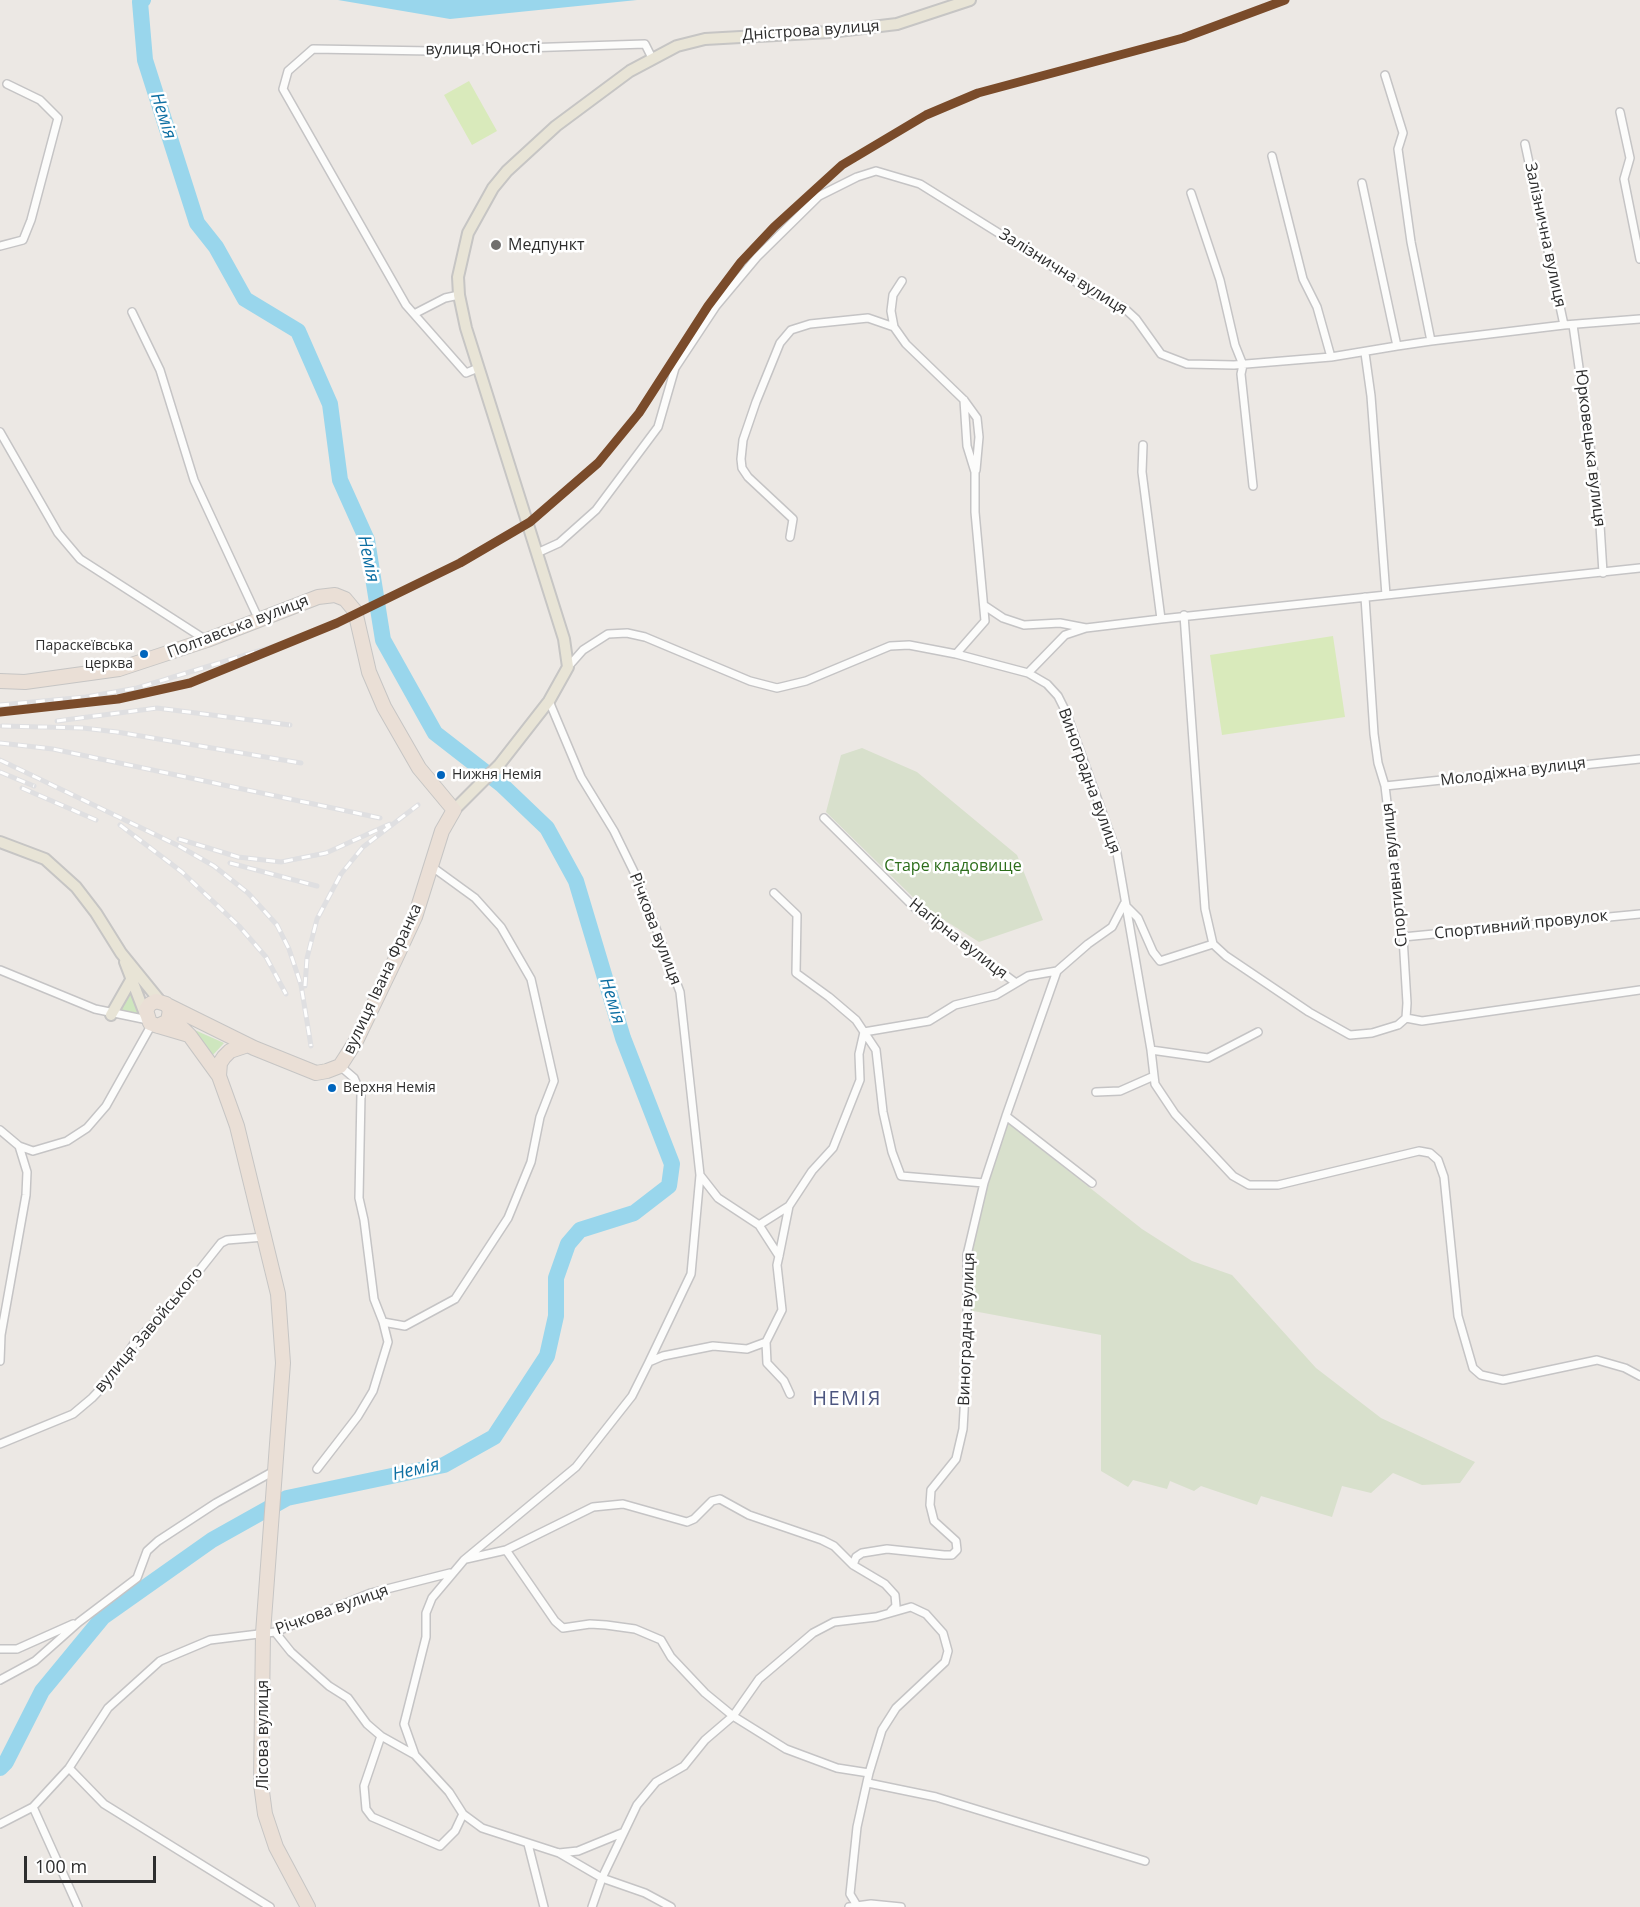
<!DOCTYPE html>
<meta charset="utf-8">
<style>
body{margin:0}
#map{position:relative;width:1640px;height:1907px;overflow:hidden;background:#ece8e4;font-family:"Open Sans",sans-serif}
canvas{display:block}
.scale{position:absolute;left:24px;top:1856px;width:132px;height:27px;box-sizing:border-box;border:3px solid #2e2e2e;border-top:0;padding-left:8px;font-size:18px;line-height:21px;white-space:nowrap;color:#2e2e2e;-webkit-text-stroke:4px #fff;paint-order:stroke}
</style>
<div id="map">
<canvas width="1640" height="1907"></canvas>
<div class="scale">100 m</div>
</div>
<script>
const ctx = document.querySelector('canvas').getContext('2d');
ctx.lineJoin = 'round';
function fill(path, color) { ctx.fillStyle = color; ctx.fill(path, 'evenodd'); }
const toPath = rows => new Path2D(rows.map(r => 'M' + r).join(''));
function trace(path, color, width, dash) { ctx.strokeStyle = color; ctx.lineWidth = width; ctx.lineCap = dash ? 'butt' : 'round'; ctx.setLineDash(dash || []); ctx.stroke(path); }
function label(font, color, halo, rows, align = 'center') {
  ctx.font = font + ' "Open Sans",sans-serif'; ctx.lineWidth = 5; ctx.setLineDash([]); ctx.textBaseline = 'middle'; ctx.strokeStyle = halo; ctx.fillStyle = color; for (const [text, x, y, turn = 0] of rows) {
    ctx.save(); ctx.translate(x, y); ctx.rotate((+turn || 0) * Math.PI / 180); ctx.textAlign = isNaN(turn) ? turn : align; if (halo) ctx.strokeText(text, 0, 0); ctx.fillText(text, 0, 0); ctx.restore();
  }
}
fill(toPath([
 [132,992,139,1013,134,1016,120,1011],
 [188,1027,224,1043,212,1056]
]), '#cee6be');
fill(toPath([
 [862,748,917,772,1017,855,1043,920,979,942,922,906,826,812,841,755],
 [1008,1123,1142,1229,1192,1261,1232,1275,1316,1368,1381,1418,1475,1462,1460,1483,1422,1485,1393,1473,1371,1493,1342,1486,1332,1517,1261,1496,1257,1505,1201,1486,1194,1491,1170,1481,1167,1489,1133,1480,1128,1487,1101,1471,1101,1335,968,1310,971,1258,986,1190]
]), '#d8e0cc');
fill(toPath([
 [469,81,497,131,472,145,444,95],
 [1333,636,1345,717,1222,735,1210,655]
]), '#d9eabb');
fill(toPath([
 [338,0,637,0,450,19]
]), '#99d6ec');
trace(toPath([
 [0,1768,6,1762,42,1691,103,1617,212,1540,287,1498,444,1465,494,1437,547,1356,556,1316,556,1278,568,1244,580,1230,634,1213,669,1186,672,1164,623,1038,576,881,547,828,502,785,435,733,383,640,367,540,340,480,330,404,298,331,245,299,216,247,197,223,145,60,140,2,143,0]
]), '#99d6ec', 16);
const street = toPath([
 [1620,112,1630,158,1624,179,1640,259],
 [1525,144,1564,325,1640,319],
 [1272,156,1303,279,1317,307,1331,357,1397,346],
 [1362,183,1397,346,1431,341,1411,242,1398,149,1403,133,1385,75],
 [1191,193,1220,280,1235,345,1243,365,1241,374,1253,486],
 [0,246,23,240,31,220,58,118,40,100,7,84],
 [132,312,160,370,194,480,259,620],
 [414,314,445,298,459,295],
 [1573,325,1599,509,1603,573],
 [894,327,906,344,964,400,977,418,979,437,976,470],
 [1431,341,1564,325],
 [1365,353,1371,396,1386,595],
 [478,368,466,373,406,305,283,89,288,71,313,49,432,51,645,44,652,58],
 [0,432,58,533,80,559,206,640],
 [790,537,793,519,748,477,742,468,741,459,743,440,756,402,780,343,791,330,810,324,868,318,894,327,891,311,893,295,902,281],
 [537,553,559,543,596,510,658,427,675,368,716,306,757,257,819,196,857,177,876,171,920,184,1069,277,1092,294,1123,307,1136,319,1161,354,1187,364,1234,365,1331,357],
 [985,606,1003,618,1024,625,1060,623,1086,628,1161,619,1142,472,1143,445],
 [1184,615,1205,909,1213,944,1226,956,1309,1012,1350,1035,1372,1033,1398,1025,1406,1018,1407,1003,1403,937,1385,786,1378,763,1374,734,1365,597],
 [1161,619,1640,568],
 [956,654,985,621,975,512,975,472,967,446,964,400],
 [568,667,583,650,608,634,627,633,645,637,750,681,777,688,806,681,890,646,909,645,956,654,1028,673,1065,635,1086,628],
 [1028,673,1047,684,1058,696,1066,712,1117,853,1151,1050],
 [549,701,581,777,614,831,637,878,680,992,700,1175,718,1198,759,1225],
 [1385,786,1640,759],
 [824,818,915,908,1016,983],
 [774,893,797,915,796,973,829,997,856,1020,876,1050,883,1112,892,1152,901,1176,984,1183],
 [1403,937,1640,914],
 [0,970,95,1009,148,1020],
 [1406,1018,1422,1021,1640,990],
 [340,1066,354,1078,361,1094,359,1198,364,1220,374,1299,383,1322,405,1326,455,1299,508,1218,531,1162,540,1117,554,1081,531,979,501,927,475,898,431,866],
 [1154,1076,1155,1084,1175,1114,1233,1176,1249,1185,1278,1185,1419,1151,1430,1153,1438,1160,1444,1177,1458,1316,1473,1368,1481,1375,1503,1380,1597,1360,1625,1368,1640,1376],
 [1096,1092,1120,1091,1154,1076,1151,1050,1208,1058,1258,1032],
 [1006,1116,1057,971,1088,944,1112,927,1124,904,1138,918,1153,952,1160,961,1213,944],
 [0,1130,19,1146,33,1151,67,1141,87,1128,106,1106,152,1024],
 [779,1256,759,1225,789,1206],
 [0,1361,1,1335,26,1195,27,1172,19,1146],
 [649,1362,691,1274,700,1175],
 [790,1394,784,1381,767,1363,766,1342,782,1310,777,1265,779,1256,789,1206,812,1171,833,1148,860,1080,859,1054,864,1032,929,1021,955,1005,996,995,1028,976,1057,971],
 [0,1444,73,1414,92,1398,112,1377,135,1342,171,1306,221,1243,227,1240,264,1237],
 [317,1469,358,1416,373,1391,388,1342,383,1322],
 [506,1550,555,1621,563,1628,590,1624,606,1625,635,1629,661,1640,671,1657,705,1693,733,1716,786,1749,837,1768,869,1773],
 [466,1559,506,1550,593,1507,623,1504,687,1522,694,1519,712,1501,720,1499,749,1515,822,1540,834,1546,853,1565],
 [891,1611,896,1606,895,1595,885,1584,853,1565,856,1557,862,1553,887,1549,944,1555,952,1555,957,1550,956,1541,934,1521,930,1505,931,1490,956,1459,963,1429,967,1358,967,1255,984,1183,1006,1116,1092,1183],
 [275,1632,291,1652,329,1686,348,1698,367,1724,381,1736],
 [0,1649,17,1649,73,1624],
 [0,1680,35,1661,79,1622,137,1578,147,1551,158,1541,216,1503,274,1471],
 [415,1755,381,1736,364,1786,366,1809,372,1817,440,1846,455,1831,463,1814,449,1792,415,1755,404,1724,426,1637,426,1613,432,1598,464,1560,576,1467,632,1396,649,1362,663,1356,713,1346,747,1349,766,1342],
 [69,1768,104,1804,270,1907],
 [868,1783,936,1797,1145,1861],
 [33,1807,78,1907],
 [463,1814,482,1828,559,1853,578,1851,622,1833],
 [0,1824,33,1807,69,1768,108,1708,160,1661,210,1640,275,1632,371,1593,450,1573],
 [528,1844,544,1907],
 [559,1853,602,1878,645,1893,671,1907],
 [592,1907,602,1878,637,1805,656,1782,684,1766,705,1740,733,1716,759,1679,813,1633,834,1622,876,1617,911,1607,926,1614,943,1633,948,1651,945,1662,896,1708,882,1730,869,1773,857,1827,850,1894,856,1904],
 [849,1907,871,1904,901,1907]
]);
const primary = toPath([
 [454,810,499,765,549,701,568,667,564,639,466,328,459,295,458,277,468,233,493,188,507,171,556,126,630,71,677,46,705,39,830,32,897,24,970,0],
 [0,842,45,859,76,887,96,913,121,953,160,1001],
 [125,962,145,1014],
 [111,1015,131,980]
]);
const highway = toPath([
 [0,681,25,682,119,669,207,640,318,597,335,595,345,599,355,611,369,672,384,707,419,768,454,810,442,831,415,917,395,960,356,1041,340,1066,327,1071,316,1073,254,1048,167,1005],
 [170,1016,190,1036,219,1076,237,1126,278,1294,283,1363,263,1633,261,1784,265,1814,276,1847,308,1907],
 [158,1026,168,1021,170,1010,166,1004,156,1001,150,1004,146,1010,150,1023,155,1025,189,1035],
 [219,1076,220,1063,224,1057,230,1051,248,1045]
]);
trace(street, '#c5c4c5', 10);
trace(primary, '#c6c5c4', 14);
trace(highway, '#c6c5c4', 16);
trace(street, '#fcfcfb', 7);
trace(primary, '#e8e4d6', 10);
trace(highway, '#eadfd6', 14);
const rail = toPath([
 [0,705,86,697,137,688,308,636],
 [57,721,157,708,290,725],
 [2,726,83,728,117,732,301,763],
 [0,743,53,749,380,818],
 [0,760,179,846,214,866,248,893,277,925,289,949,301,985,311,1046],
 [0,772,34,786],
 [22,788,96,820],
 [120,825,182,872,239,926,266,957,286,994],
 [179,839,238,857,281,862,326,853,390,824],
 [230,863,317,886],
 [305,986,307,958,317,919,341,874,363,847,418,805]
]);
trace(rail, '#dfdfe1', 5);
trace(rail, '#fff', 3, [9]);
trace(toPath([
 [0,712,118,699,190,683,337,623,460,563,530,522,598,463,639,413,708,306,741,262,774,227,842,165,926,115,978,93,1183,38,1285,0]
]), '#7a4b2a', 9);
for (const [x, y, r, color] of [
 [496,245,6,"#706f6e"],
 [144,654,5,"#0065bd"],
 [441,775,5,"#0065bd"],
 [332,1088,5,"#0065bd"]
]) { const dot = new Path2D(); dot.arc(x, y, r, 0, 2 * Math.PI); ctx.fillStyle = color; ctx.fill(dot); trace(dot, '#fff', 2); }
label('14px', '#2e2e2e', '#fff', [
 ["Параскеївська",133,646,"right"],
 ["церква",133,664,"right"],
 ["Нижня Немія",452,775],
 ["Верхня Немія",343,1088]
], 'left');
label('16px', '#2e2e2e', '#fff', [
 ["Дністрова вулиця",811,31,-4],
 ["вулиця Юності",483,49,-1],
 ["Залізнична вулиця",1545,235,78],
 ["Залізнична вулиця",1063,272,32],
 ["Юрковецька вулиця",1590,448,83],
 ["Полтавська вулиця",238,627,-21],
 ["Молодіжна вулиця",1513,772,-7],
 ["Виноградна вулиця",1089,781,70],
 ["Спортивна вулиця",1395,875,-96],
 ["Спортивний провулок",1521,925,-6],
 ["Річкова вулиця",655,929,69],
 ["Нагірна вулиця",958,939,38],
 ["вулиця Івана Франка",383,979,-65],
 ["Виноградна вулиця",967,1329,-88],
 ["вулиця Завойського",149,1330,-50],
 ["Річкова вулиця",332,1610,-20],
 ["Лісова вулиця",263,1735,-90]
]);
label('16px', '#2e2e2e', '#fff', [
 ["Медпункт",508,245]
], 'left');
label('16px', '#2c6e1b', '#fff', [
 ["Старе кладовище",953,866]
]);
label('italic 18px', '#0d6fa3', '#fff', [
 ["Немія",163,116,72],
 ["Немія",368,559,78],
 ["Немія",612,1001,73],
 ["Немія",416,1470,-13]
]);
ctx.letterSpacing = '1.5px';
label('20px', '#4d5680', '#fff', [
 ["НЕМІЯ",847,1399]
]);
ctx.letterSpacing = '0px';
</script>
